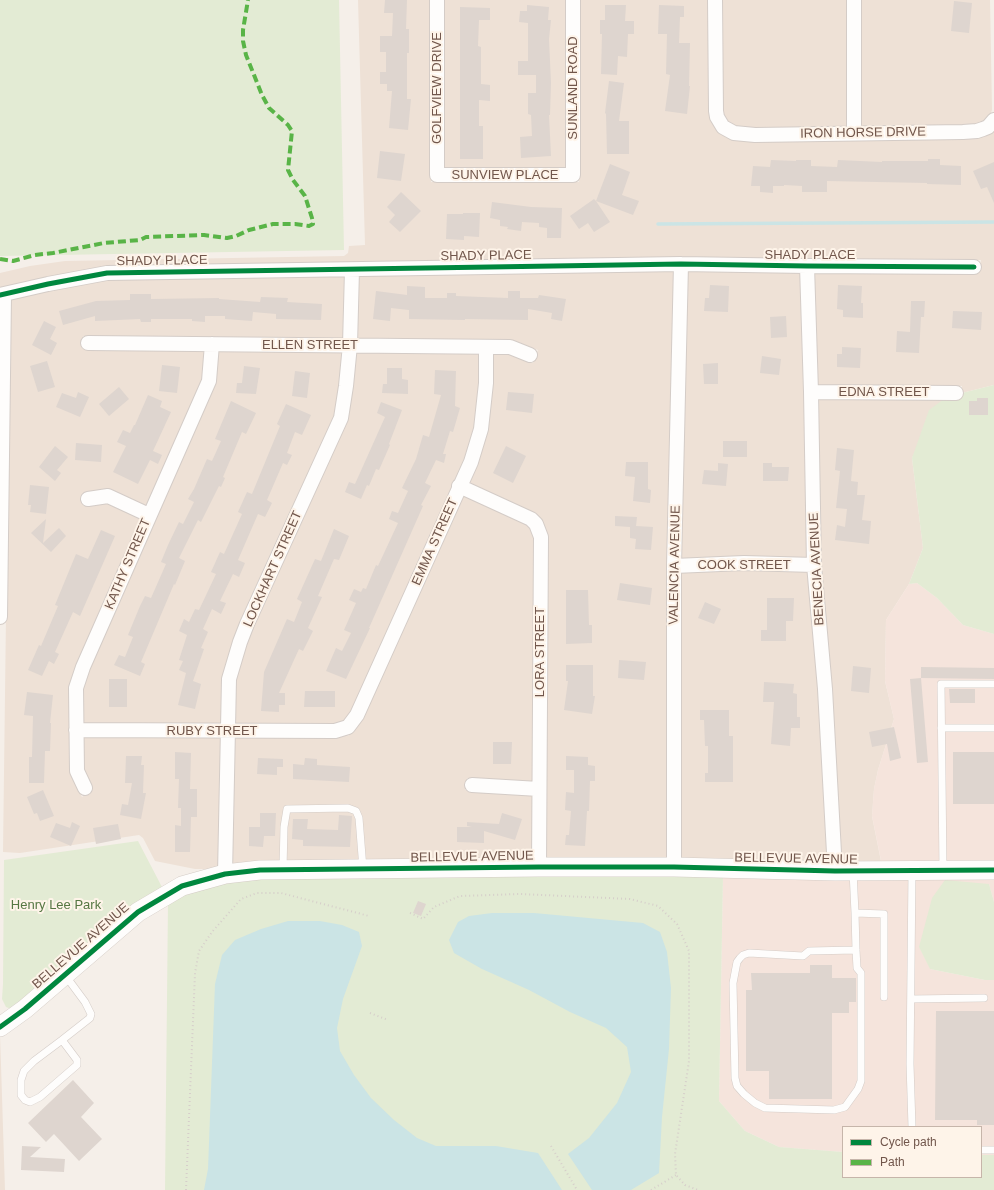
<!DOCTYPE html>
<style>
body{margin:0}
#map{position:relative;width:994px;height:1190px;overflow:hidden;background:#f5efe9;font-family:Arial,sans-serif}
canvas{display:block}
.legend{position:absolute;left:842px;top:1126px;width:140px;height:52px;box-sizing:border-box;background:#fef4e9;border:1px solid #c6b5aa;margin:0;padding:5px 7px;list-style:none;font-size:12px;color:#71564b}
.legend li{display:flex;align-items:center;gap:8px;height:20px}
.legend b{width:20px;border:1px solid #c6b5aa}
</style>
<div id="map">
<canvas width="994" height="1190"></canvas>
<ul class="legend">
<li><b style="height:5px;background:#00873e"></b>Cycle path</li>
<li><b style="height:5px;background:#59b447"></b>Path</li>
</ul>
</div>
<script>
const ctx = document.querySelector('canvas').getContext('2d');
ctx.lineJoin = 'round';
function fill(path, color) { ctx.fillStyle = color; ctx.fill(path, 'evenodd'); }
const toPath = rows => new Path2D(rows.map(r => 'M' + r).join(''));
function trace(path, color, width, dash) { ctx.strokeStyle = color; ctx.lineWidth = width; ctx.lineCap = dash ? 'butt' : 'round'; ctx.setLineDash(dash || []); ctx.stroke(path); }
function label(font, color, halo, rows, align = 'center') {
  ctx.font = font + ' Arial,sans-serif'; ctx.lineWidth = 4; ctx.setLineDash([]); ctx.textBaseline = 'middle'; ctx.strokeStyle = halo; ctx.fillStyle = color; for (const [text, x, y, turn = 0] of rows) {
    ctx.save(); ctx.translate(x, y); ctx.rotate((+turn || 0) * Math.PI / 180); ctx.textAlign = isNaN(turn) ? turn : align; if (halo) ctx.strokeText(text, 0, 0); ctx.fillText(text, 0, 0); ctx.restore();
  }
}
fill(toPath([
 [358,0,431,0,431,182,579,182,580,169,579,0,709,0,720,134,729,139,754,142,994,129,994,385,962,393,962,386,817,386,813,273,979,273,981,260,813,260,108,267,0,289,0,273,30,266,65,261,344,256,348,253,349,246,365,245],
 [443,0,567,0,567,169,443,169],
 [721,0,848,0,848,127,756,129,736,127,727,122,723,115],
 [860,0,990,0,992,110,990,115,982,123,964,126,860,126],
 [675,271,668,860,545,861,547,534,467,482,492,353,508,354,533,363,538,350,510,341,356,339,358,276],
 [687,271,801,273,808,559,681,560],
 [346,276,344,339,83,336,82,349,206,350,203,380,146,507,108,490,83,493,83,506,107,503,141,519,78,664,70,736,71,774,82,797,93,790,83,769,82,736,222,738,219,869,195,869,155,861,143,838,139,835,20,853,3,852,10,300,49,290,107,280],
 [217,350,343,351,335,416,234,640,223,725,82,724,82,688,89,668],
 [355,352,480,353,480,384,475,428,465,460,352,712,345,721,335,724,234,725,235,679,245,644,346,420],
 [817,399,944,399,912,458,923,548,909,584,886,620,885,681,894,719,878,770,874,789,872,816,881,861,841,862,820,565],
 [462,494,527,525,531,529,535,538,533,782,467,778,465,790,533,795,533,861,231,867,234,738,334,737,346,734,348,736,351,733,355,731,354,728],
 [743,570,808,572,819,691,829,862,680,860,680,573],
 [0,1034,5,1190,0,1190]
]), '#eee1d6');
fill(toPath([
 [917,583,937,598,963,625,994,634,994,864,841,862,881,861,872,816,874,789,878,770,894,719,885,681,886,620,909,584],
 [723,875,994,877,994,902,989,884,930,969,985,980,994,980,994,1155,981,1155,981,1127,843,1127,843,1152,779,1147,745,1131,719,1101,719,1098]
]), '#f5e4dc');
fill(toPath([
 [0,0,339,0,344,250,0,256],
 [994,385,994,634,963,625,937,598,917,583,909,584,923,548,912,458,929,410,944,399,961,399,962,393],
 [138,841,163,889,14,1010,6,1007,2,999,3,984,4,860],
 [723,875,719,1101,745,1131,779,1147,843,1152,843,1177,981,1177,981,1155,994,1155,994,1190,165,1190,168,902,195,891,219,884,279,876],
 [945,880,989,884,994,902,994,980,985,980,930,969,919,947,932,898]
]), '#e3ebd4');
fill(toPath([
 [492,913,534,913,643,923,660,932,667,952,671,988,669,1049,662,1117,659,1173,631,1190,592,1190,568,1154,589,1138,617,1103,631,1072,627,1047,606,1028,570,1012,529,990,482,969,454,953,449,940,458,922,469,916],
 [288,921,320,921,342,925,359,932,362,946,343,999,337,1028,340,1051,354,1075,371,1098,394,1120,417,1138,436,1146,496,1146,538,1153,562,1190,204,1190,208,1169,215,984,222,955,235,940,261,929]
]), '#cbe4e5');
trace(toPath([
 [658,224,994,222]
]), '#cbe4e5', 3.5);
fill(toPath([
 [385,0,407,0,406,29,409,29,409,53,407,53,407,99,411,99,408,130,389,128,392,91,387,91,387,84,380,84,380,72,386,72,386,52,380,52,380,36,392,36,393,13,384,13],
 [954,1,972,3,969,33,951,31],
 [527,5,549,7,548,20,551,20,549,39,551,83,550,115,549,115,551,156,521,158,520,137,532,136,531,115,528,114,528,93,536,93,536,75,518,75,518,61,528,61,528,23,519,22,520,11,527,11],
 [605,5,626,5,625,21,634,21,634,34,628,34,627,57,618,56,617,75,601,74,602,34,600,34,600,20,605,20],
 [659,5,684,6,684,17,680,17,679,43,690,43,689,86,690,86,687,114,665,111,670,75,666,74,667,34,658,34],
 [460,7,490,8,490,20,479,20,478,46,481,47,481,84,490,85,490,101,479,100,479,126,483,126,483,159,460,159],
 [609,81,624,83,619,121,629,121,629,154,607,154,606,114,605,113],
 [380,151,405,154,401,181,377,178],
 [928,159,940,159,940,165,961,166,961,185,927,184,927,183,827,181,827,192,802,192,802,186,784,185,784,186,773,186,773,193,760,192,760,186,751,186,753,166,770,167,771,160,796,161,796,160,811,160,811,166,837,167,838,160,882,162,882,161,928,161],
 [994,162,994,203,987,187,981,189,973,171],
 [610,164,630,172,622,195,639,201,633,215,596,201,610,222,594,232,588,223,579,229,570,216,594,199,596,201],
 [401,192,421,211,400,232,389,222,395,215,387,207],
 [492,202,531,207,562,208,561,238,547,238,547,228,539,227,539,223,522,222,521,231,507,229,508,227,500,226,500,220,490,218],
 [463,213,480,213,479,237,464,236,464,240,446,239,447,214,463,214],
 [710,285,729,286,728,312,704,311,705,298,709,298],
 [838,285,862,286,861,303,863,303,863,318,843,317,843,310,837,309],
 [407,286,425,287,425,298,447,298,447,293,456,293,456,296,508,298,508,291,520,291,520,298,538,298,539,295,566,299,562,321,551,319,552,313,528,309,528,320,465,319,465,320,409,319,409,310,391,308,390,321,373,319,376,291,407,295],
 [130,294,151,294,151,299,219,298,219,299,260,302,261,297,288,298,287,302,322,304,321,320,276,319,276,314,253,312,252,321,225,319,225,316,205,316,205,322,192,321,192,319,151,319,151,322,141,322,140,319,95,321,95,316,63,325,59,311,96,301,130,300],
 [911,301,925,301,924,317,921,317,919,353,896,352,897,331,910,332],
 [953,311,982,312,981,330,952,328],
 [786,316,787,337,771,338,770,317],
 [44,321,56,327,50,339,57,343,51,355,32,345],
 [842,347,861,348,860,368,837,367,837,354,842,354],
 [762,356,781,359,779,375,760,373],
 [47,361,55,387,38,392,30,366],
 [718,363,718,384,704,384,703,364],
 [162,365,180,367,177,393,159,391],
 [244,366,260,368,256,394,236,393,237,383,242,383],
 [387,368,402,368,402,379,408,380,408,394,382,393,383,384,387,384],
 [435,370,456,371,455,406,460,408,453,432,450,431,443,454,446,454,444,463,436,460,425,483,431,486,421,505,423,506,369,628,370,628,346,679,326,671,336,648,342,651,351,633,344,630,356,603,349,600,354,589,361,592,363,588,366,589,376,565,378,566,398,523,389,519,392,511,398,513,408,491,402,488,416,459,423,435,429,437,441,395,434,394],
 [295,371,310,373,307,398,292,396],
 [119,387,129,399,109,416,99,404],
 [78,392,89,397,80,417,56,407,62,393,76,398],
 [508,392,534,394,532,413,506,410],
 [148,395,162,401,160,407,171,412,153,451,162,455,158,464,150,460,138,484,113,472,126,446,117,442,123,430,130,433,134,425,135,425],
 [977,398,988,398,988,415,969,415,969,401,977,401],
 [231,401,256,413,246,434,242,432,223,477,225,478,221,487,219,486,201,522,198,520,179,558,185,561,175,585,174,584,141,662,145,664,140,676,114,665,119,655,125,657,133,637,128,635,140,606,145,596,151,598,166,564,161,562,168,545,179,522,183,524,194,502,188,499,194,489,207,459,212,461,221,441,215,439],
 [381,402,402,410,389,444,390,445,379,470,376,469,369,486,367,485,361,499,345,492,349,482,355,484,385,417,377,413],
 [286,404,311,415,302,435,295,432,287,453,292,455,287,465,283,463,267,500,272,503,265,517,258,514,238,560,245,563,239,577,233,574,220,601,226,603,221,614,212,609,203,629,208,632,201,648,204,649,193,681,201,684,195,709,178,705,186,673,179,670,183,661,179,660,187,635,179,631,184,619,189,622,195,609,199,610,216,574,211,572,220,552,224,554,242,514,238,512,247,492,252,494,280,426,277,424],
 [723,441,747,441,747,457,723,457],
 [76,443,102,445,101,462,75,460],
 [55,446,68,457,57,470,61,473,55,481,39,467],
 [506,446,526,456,513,483,493,473],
 [837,448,854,450,851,481,858,482,857,495,865,495,862,520,871,521,869,544,835,540,837,525,845,527,847,509,836,508,840,471,835,470],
 [626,462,648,462,648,489,651,490,650,503,633,501,635,477,625,476],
 [718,463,728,464,726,486,702,484,704,470,718,471],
 [763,463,772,463,772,467,789,467,788,481,763,481],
 [30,485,49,487,46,514,30,512,31,505,28,505],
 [615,516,637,517,636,526,653,527,651,550,635,549,636,539,630,538,630,527,615,526],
 [46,519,43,543,59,528,66,536,51,552,31,533],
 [334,529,349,536,339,560,334,559,318,596,322,597,308,628,313,631,303,651,299,649,279,693,285,693,285,705,279,705,279,712,261,711,264,672,287,619,294,622,302,602,297,599,315,559,321,561],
 [101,530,115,536,80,616,73,612,55,652,59,654,54,664,49,661,42,676,28,670,39,645,41,646,58,606,55,605,76,554,88,559],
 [620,583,652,588,650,605,617,600],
 [566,590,588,590,589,625,592,625,592,643,566,644],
 [767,598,794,598,793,621,786,621,786,641,761,641,761,630,767,630],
 [705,602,721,609,714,624,698,618],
 [619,660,646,662,644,680,618,678],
 [566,665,593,665,593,696,595,696,592,714,564,710,568,681,566,681],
 [853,666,871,668,869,693,851,691],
 [921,667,994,668,994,679,921,678],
 [921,678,928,762,917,763,910,679],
 [109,679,127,679,127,707,109,707],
 [764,682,794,684,793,693,797,694,797,717,800,717,800,728,791,728,790,746,771,744,774,702,763,702],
 [949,689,975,689,975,703,950,703],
 [305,691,335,691,335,707,304,707],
 [27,692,53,695,50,723,51,723,50,751,45,751,44,783,29,783,29,757,32,757,33,716,24,715],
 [700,710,729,710,729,736,733,736,733,782,705,782,705,773,708,773,708,746,705,746,704,720,700,720],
 [894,727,901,758,890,761,887,744,872,747,869,732],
 [493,742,512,742,511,764,493,764],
 [175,752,191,753,190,789,197,789,197,817,191,817,190,852,175,852,175,825,181,826,181,808,178,808,179,779,175,779],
 [953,752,994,752,994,804,953,804],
 [126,756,142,756,141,765,144,765,143,793,146,793,141,819,120,815,122,804,128,805,132,783,125,783],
 [566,756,588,757,588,765,595,766,595,781,590,781,589,811,587,811,585,846,565,845,566,835,569,835,571,811,565,810,566,792,574,793,574,770,566,770],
 [258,758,283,759,283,767,277,767,277,775,257,774],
 [305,758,317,759,317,765,350,767,349,782,293,779,293,764,304,765],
 [43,790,54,816,40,821,37,813,34,814,27,797],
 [260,813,276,813,275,836,264,836,263,847,249,846,249,827,260,827],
 [502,813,522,819,515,840,484,831,484,843,457,842,457,827,472,827,467,826,467,822,499,824],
 [339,815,352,816,350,847,303,846,303,840,292,839,293,819,308,819,307,829,338,830],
 [72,822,80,826,71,846,50,837,56,823,70,828],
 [118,824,121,839,96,844,93,828],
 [418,901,426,904,421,916,413,913],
 [810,965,832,965,832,978,856,978,856,1002,849,1002,849,1013,832,1013,832,1099,769,1099,769,1071,746,1071,746,990,752,990,751,973,810,973],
 [936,1011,994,1011,994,1125,977,1125,977,1120,935,1120],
 [73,1080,94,1103,81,1117,102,1139,79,1161,54,1134,46,1142,28,1123],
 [22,1146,41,1147,30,1157,65,1159,64,1172,21,1170]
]), '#ded5cf');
const lane = toPath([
 [941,728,994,728],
 [283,869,284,827,287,809,348,808,356,811,359,818,363,869],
 [853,871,855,913,884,914,884,997],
 [943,871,941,684,994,684],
 [855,913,856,950,857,968,861,973,861,1081,858,1089,845,1107,834,1110,765,1108,755,1103,744,1094,737,1086,735,1078,733,983,737,962,740,958,743,955,749,953,803,956,809,951,856,950],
 [911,999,984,998],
 [62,1040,77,1060,77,1065,40,1097,30,1102,25,1100,21,1095,21,1080,24,1071,34,1061,62,1040,90,1018,91,1014,85,1002,65,975],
 [912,1127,910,1064,912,871],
 [981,1150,994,1150]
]);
const street = toPath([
 [437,0,437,175,573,175,573,0],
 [715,0,716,111,717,117,723,127,734,133,755,135,963,132,977,131,983,129,988,127,994,120],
 [854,133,854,0],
 [807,266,811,392,814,565,825,689,835,871],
 [0,295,48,284,107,273,681,264,807,266,974,267],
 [88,343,510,347,530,355],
 [811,392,956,393],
 [459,486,531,519,536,524,541,537,539,867],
 [88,499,108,496,149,515],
 [674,566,744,563,814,565],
 [0,617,4,295],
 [76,730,335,731,348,727,357,715,471,462,481,429,486,383,486,347],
 [472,785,539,789],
 [85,788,77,771,76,688,83,667,209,381,212,344],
 [674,867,674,566,681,264],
 [225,874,229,679,240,642,247,624,341,418,346,386,350,345,352,270]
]);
const secondary = toPath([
 [0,1027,25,1009,138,912,182,886,225,874,260,870,539,867,674,867,835,871,994,870]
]);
trace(lane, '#d4ccc7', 8);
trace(street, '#d4ccc7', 16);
trace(secondary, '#d4ccc6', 20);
trace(toPath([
 [410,913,423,919,434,907,460,896,520,894,630,899,658,906,677,924,689,951,689,1061,675,1154,676,1175,685,1185,698,1190],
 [370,1013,388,1020],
 [551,1146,577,1190],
 [186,1190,195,973,199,951,212,932,241,899,257,893,281,893,369,916],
 [651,1190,676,1175]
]), '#d6ceca', 2, [1, 3]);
trace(lane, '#fefdfc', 7);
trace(street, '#fefdfc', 14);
trace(secondary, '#fefdfc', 19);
trace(toPath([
 [0,259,13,261,35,255,53,253,104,243,140,240,146,237,204,235,227,238,236,236,249,230,273,224,295,224,309,226,313,224,312,218,305,196,293,180,288,170,292,131,288,125,269,108,262,95,246,55,243,41,243,30,248,0]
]), '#59b447', 4, [8, 4]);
trace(toPath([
 [0,295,48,284,107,273,681,264,807,266,974,267],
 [0,1027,25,1009,138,912,182,886,225,874,260,870,539,867,674,867,835,871,994,870]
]), '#00873e', 5);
label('13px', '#71564b', '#fef4e9', [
 ["GOLFVIEW DRIVE",437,88,-90],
 ["SUNLAND ROAD",573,88,-90],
 ["IRON HORSE DRIVE",863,133,-1],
 ["SUNVIEW PLACE",505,175],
 ["SHADY PLACE",810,255],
 ["SHADY PLACE",486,256,-1],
 ["SHADY PLACE",162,261,-1],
 ["ELLEN STREET",310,345],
 ["EDNA STREET",884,392],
 ["EMMA STREET",435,542,-66],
 ["KATHY STREET",128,564,-67],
 ["VALENCIA AVENUE",675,565,-89],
 ["COOK STREET",744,565],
 ["LOCKHART STREET",273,569,-66],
 ["BENECIA AVENUE",817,569,-93],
 ["LORA STREET",540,652,-90],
 ["RUBY STREET",212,731],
 ["BELLEVUE AVENUE",472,857,-1],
 ["BELLEVUE AVENUE",796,859,1],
 ["BELLEVUE AVENUE",81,946,-41]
]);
label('13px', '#567743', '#fef4e9', [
 ["Henry Lee Park",56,905]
]);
</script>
